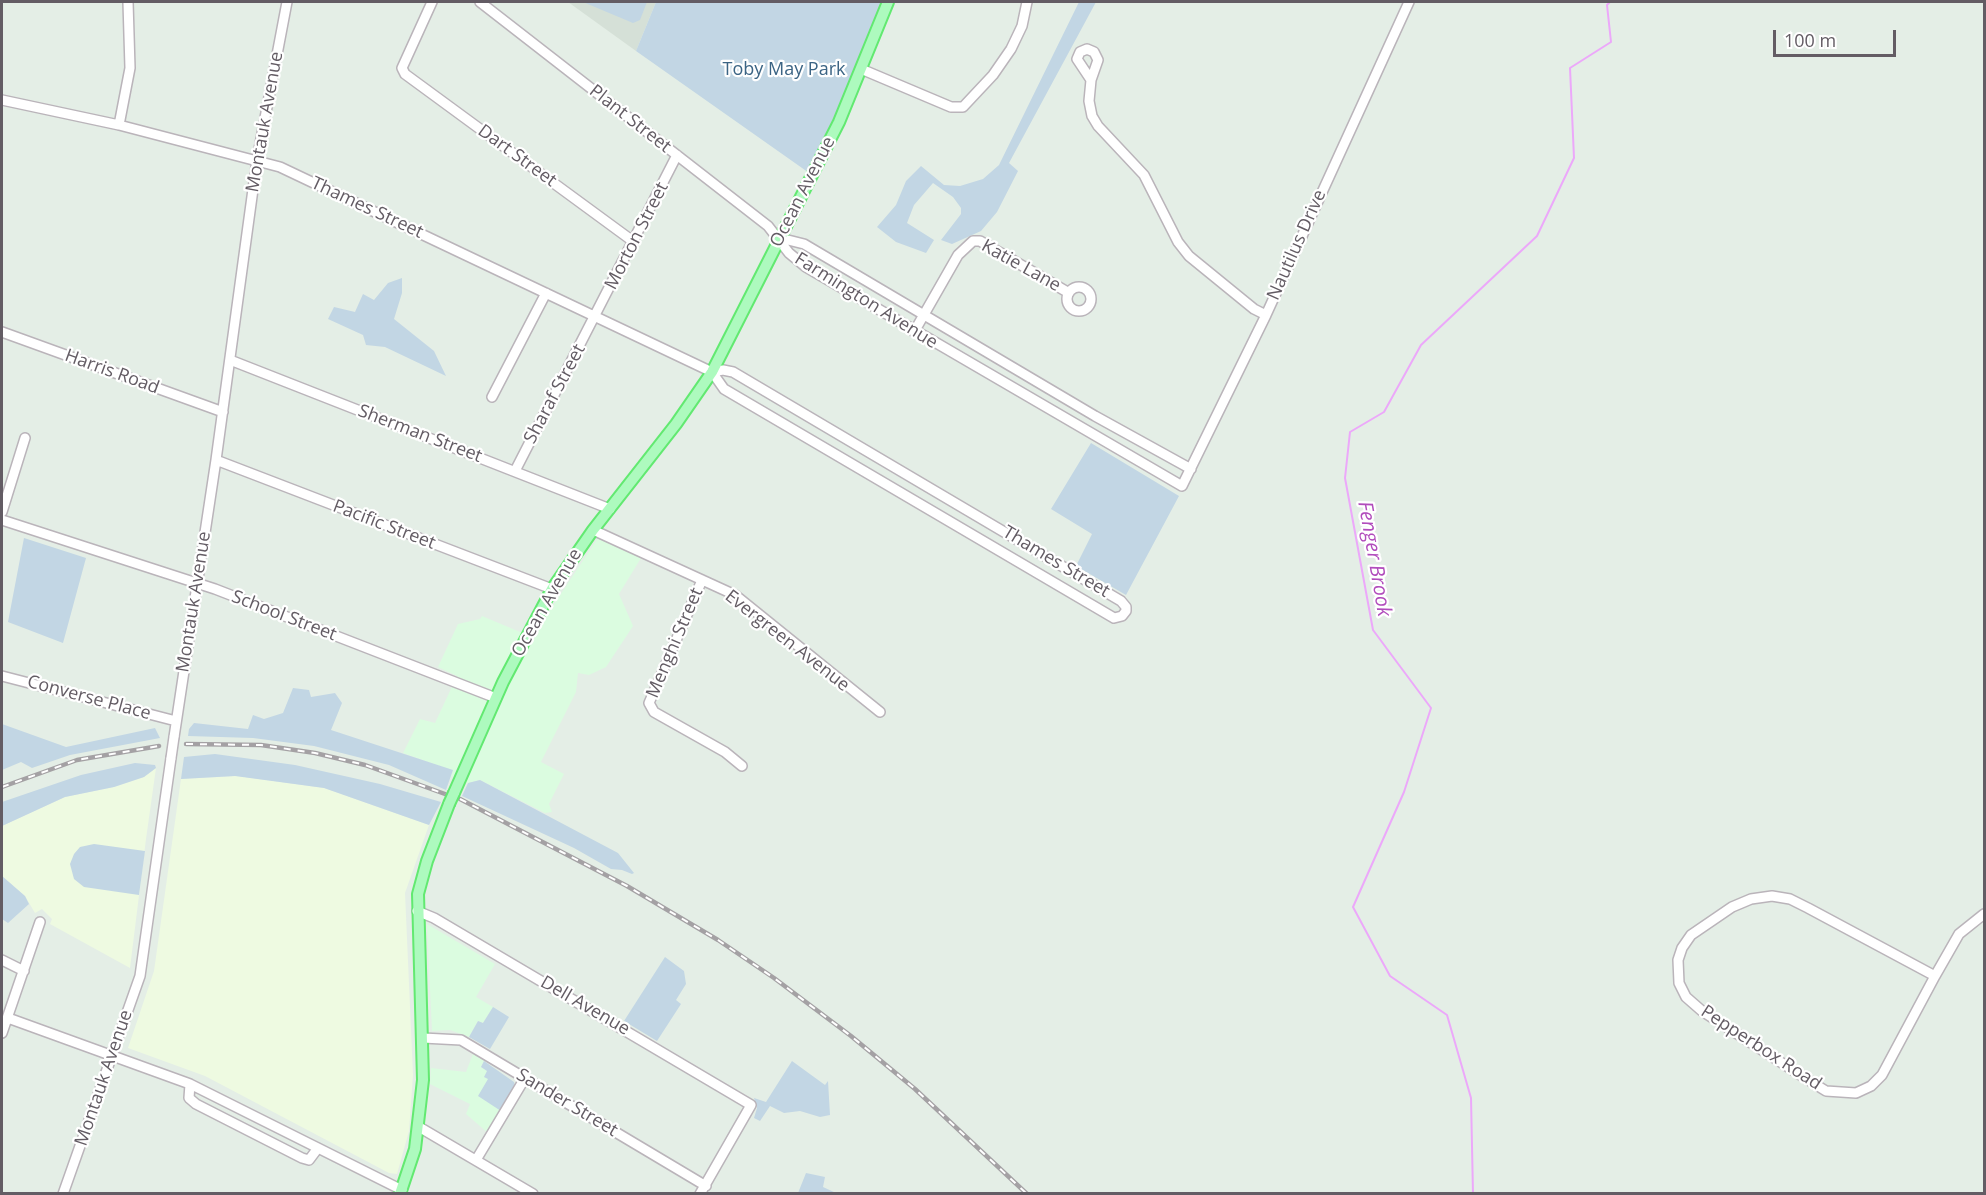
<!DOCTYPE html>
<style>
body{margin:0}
#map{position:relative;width:1986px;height:1195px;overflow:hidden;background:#e4eee6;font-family:"Open Sans",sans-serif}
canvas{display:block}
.frame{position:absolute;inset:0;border:3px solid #635c64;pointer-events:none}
.scale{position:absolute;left:1773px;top:30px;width:123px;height:27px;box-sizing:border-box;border:3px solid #635c64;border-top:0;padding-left:8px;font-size:18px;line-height:21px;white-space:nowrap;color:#635c64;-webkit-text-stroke:4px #fff;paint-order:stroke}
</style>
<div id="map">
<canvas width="1986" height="1195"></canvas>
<div class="frame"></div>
<div class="scale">100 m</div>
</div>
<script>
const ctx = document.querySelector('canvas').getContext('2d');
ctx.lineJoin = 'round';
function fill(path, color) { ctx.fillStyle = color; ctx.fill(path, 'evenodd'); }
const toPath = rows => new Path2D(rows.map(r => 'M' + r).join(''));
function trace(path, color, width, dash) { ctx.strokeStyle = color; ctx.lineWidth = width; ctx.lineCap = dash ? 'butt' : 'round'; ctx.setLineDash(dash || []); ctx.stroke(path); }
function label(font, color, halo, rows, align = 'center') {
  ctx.font = font + ' "Open Sans",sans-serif'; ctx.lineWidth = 4.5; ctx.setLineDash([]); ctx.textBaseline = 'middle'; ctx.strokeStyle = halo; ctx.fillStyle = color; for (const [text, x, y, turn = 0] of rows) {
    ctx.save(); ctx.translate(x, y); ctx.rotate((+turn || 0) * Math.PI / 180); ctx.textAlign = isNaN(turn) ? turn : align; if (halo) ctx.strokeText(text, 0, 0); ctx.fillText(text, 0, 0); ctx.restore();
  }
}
fill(toPath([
 [598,538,641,558,619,594,633,626,606,667,589,675,578,673,576,692,541,762,564,774,549,804,552,812,545,813,480,780,468,783,451,776,453,771,403,753,420,719,435,723,457,676,438,667,458,624,480,619,482,616,532,637],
 [427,924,495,964,476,997,493,1007,483,1023,478,1021,469,1037,450,1030,432,1031],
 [473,1054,484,1061,481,1067,488,1071,501,1111,488,1133,466,1114,470,1104,430,1084,431,1068,466,1072]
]), '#dbfce0');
fill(toPath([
 [568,2,656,2,636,51]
]), '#d5e0d7');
fill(toPath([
 [156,768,146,839,130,968,50,924,52,919,42,909,35,913,25,896,2,876,2,826,65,797,114,787,144,777],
 [237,776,324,788,429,825,405,893,413,1075,409,1131,397,1174,389,1173,205,1076,128,1048,154,971,181,779]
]), '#eefae1');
fill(toPath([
 [583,2,647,2,640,20,633,23],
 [656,2,888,2,812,175,636,51],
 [1079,2,1096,2,1009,163,1018,171,997,212,981,231,952,244,941,240,961,214,961,208,953,197,933,183,914,205,907,223,934,240,926,253,896,242,877,227,896,205,906,181,921,166,944,185,960,186,983,179,999,165],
 [402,278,402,293,394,319,434,351,446,376,385,347,366,345,363,335,328,319,334,307,355,312,363,294,374,300,388,283],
 [1091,443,1179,496,1126,595,1076,566,1092,534,1051,509],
 [24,538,86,558,63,643,8,622],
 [293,688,309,690,311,697,335,693,342,703,331,730,453,770,446,790,389,765,314,746,253,738,188,736,189,729,194,723,248,729,253,715,264,719,283,713],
 [2,724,66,747,155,728,160,738,70,755,32,768,21,762,2,770],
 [215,754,295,765,380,784,441,802,429,825,324,788,235,776,181,779,184,757],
 [135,763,155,765,156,768,144,777,114,787,65,797,2,826,2,802,81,775],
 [480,780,618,853,634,873,632,874,622,870,611,869,574,848,462,796,468,783],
 [94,844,145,851,139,895,84,887,74,879,70,864,74,854,80,847],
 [2,876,25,896,29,904,8,923,2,919],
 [665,957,684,971,686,984,676,1000,681,1004,657,1041,624,1021],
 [493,1007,509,1017,490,1049,469,1037,478,1021,483,1023],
 [484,1061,514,1082,515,1086,501,1111,478,1096,488,1079,484,1077,487,1071,481,1067],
 [792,1061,825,1085,828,1081,830,1115,820,1117,800,1111,784,1113,770,1106,760,1121,754,1118,757,1108,754,1098,766,1102],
 [806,1173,825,1177,823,1187,836,1193,798,1193]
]), '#c2d6e4');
trace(toPath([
 [1473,1194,1471,1098,1447,1015,1390,976,1353,907,1404,792,1431,708,1373,630,1345,478,1350,432,1384,412,1421,345,1537,236,1574,158,1570,68,1611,42,1607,5,1610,2]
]), '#eca8fa', 2);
const minor = toPath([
 [432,2,402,68,405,74,634,242],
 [480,2,768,226,789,253,806,267,1182,486,1266,315,1409,2],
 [861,69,951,107,963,107,993,75,1011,49,1022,26,1027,2],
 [1091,80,1077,59,1080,52,1087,49,1094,52,1098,60,1091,80,1089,101,1092,116,1098,126,1144,175,1178,242,1189,256,1254,309,1266,315],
 [2,100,119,125,280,167,712,372,723,370,733,372,1121,601,1126,607,1126,611,1122,616,1114,618,724,389,712,372],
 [119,125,130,68,128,2],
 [780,238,804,244,1095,416,1191,469],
 '1067 299a12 12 0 1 1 24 0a12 12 0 1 1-24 0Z',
 [2,332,223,412],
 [914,332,958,255,973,241,980,241,1069,293],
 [230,360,610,509],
 [492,397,546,293],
 [216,460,552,589],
 [515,471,677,155],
 [2,512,25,438],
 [2,520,215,589,496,698],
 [593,530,735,595,880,712],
 [702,580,649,703,654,712,725,752,742,766],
 [2,676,176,721],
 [174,737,216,460,257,160,287,2],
 [1772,896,1790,899,1808,908,1935,976,1882,1075,1871,1086,1856,1093,1826,1091,1805,1078,1702,1011,1686,997,1679,983,1678,960,1682,948,1691,935,1732,907,1751,899,1772,896],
 [417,911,434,918,751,1105,700,1194],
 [2,960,24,971],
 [1935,976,1959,934,1984,914],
 [8,1018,190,1084,402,1190],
 [2,1033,40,922],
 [423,1038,461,1040,706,1186],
 [190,1084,189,1098,196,1104,302,1158,309,1160,318,1148],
 [419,1127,533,1194],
 [476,1160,525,1078],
 [63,1194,140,976,171,758]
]);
const major = toPath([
 [454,793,503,682,552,589,593,530,676,424,712,372,839,122,888,2],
 [400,1194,415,1149,423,1080,418,894,427,861,449,804]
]);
trace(minor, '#bab4ba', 12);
trace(major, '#62e971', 14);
trace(minor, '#fff', 9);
trace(major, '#adfabe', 10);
const rail = toPath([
 [186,744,261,745,315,753,365,765,445,794],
 [2,787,77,760,159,746],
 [460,799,627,886,718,940,774,978,851,1036,915,1089,1027,1194]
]);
trace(rail, '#a4a1a4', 4.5);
trace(rail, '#fff', 2, [7]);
const minorBridge = toPath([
 [171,758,174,737]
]);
const majorBridge = toPath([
 [449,804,454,793]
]);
trace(minorBridge, '#bab4ba', 12, []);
trace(majorBridge, '#62e971', 14, []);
trace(minorBridge, '#fff', 9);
trace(majorBridge, '#adfabe', 10);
label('18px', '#3b6484', '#fff', [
 ["Toby May Park",784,70]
]);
label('18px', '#635c64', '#fff', [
 ["Plant Street",630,119,38],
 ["Montauk Avenue",265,122,-80],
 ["Dart Street",517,156,36],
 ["Ocean Avenue",803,192,-63],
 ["Thames Street",367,208,25],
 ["Morton Street",637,236,-63],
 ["Nautilus Drive",1297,245,-66],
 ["Katie Lane",1021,266,29],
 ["Farmington Avenue",866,301,32],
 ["Harris Road",112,372,20],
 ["Sharaf Street",555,394,-62],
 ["Sherman Street",420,434,21],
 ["Pacific Street",384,525,21],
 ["Thames Street",1056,562,31],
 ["Montauk Avenue",194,602,-81],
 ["Ocean Avenue",547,603,-60],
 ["School Street",284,616,21],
 ["Evergreen Avenue",787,641,38],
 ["Menghi Street",675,643,-67],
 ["Converse Place",89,698,15],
 ["Dell Avenue",585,1006,30],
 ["Pepperbox Road",1761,1048,33],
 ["Montauk Avenue",104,1078,-71],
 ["Sander Street",567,1103,31]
]);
label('italic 20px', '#b14cbc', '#fff', [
 ["Fenger Brook",1374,559,80]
]);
</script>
